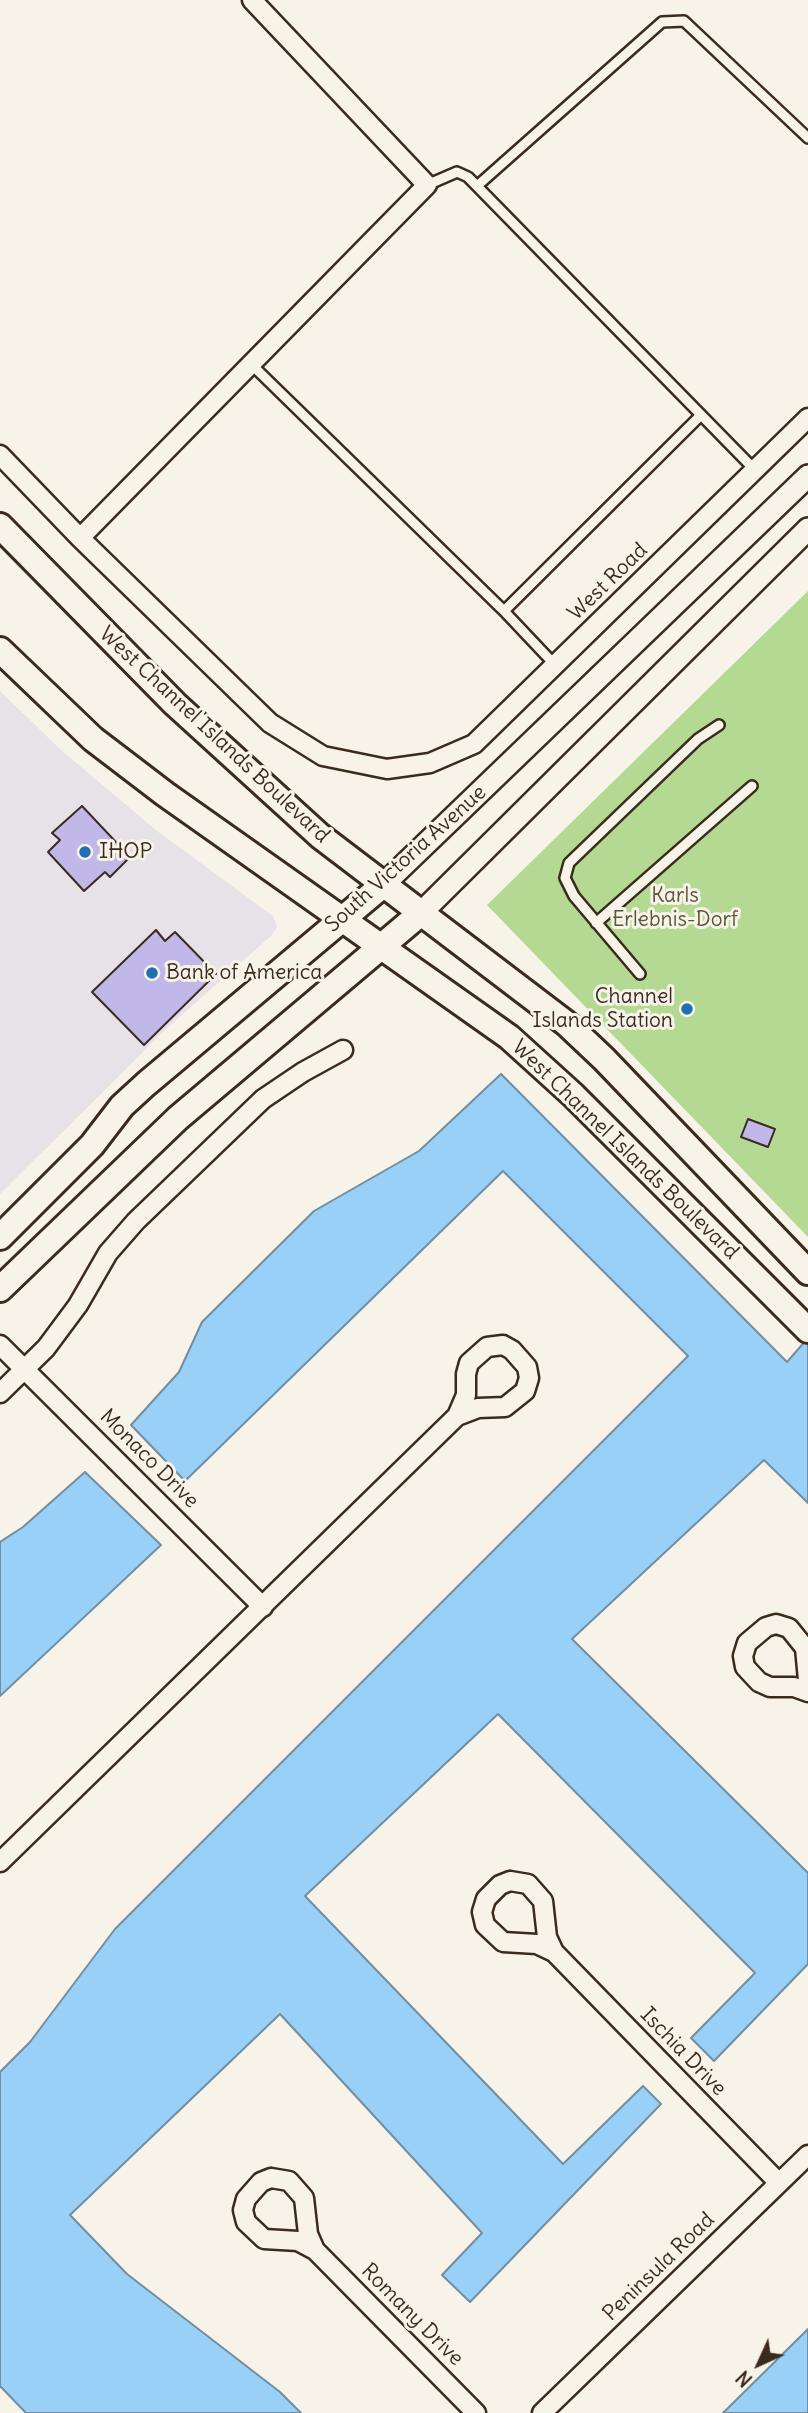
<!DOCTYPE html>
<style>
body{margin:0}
#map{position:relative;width:808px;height:2413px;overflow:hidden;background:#f7f3e8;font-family:Delius,sans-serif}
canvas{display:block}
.north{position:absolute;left:724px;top:2329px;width:70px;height:70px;-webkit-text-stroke:5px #f7f3e8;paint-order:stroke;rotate:225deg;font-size:19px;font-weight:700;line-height:28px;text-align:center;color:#3b2a1e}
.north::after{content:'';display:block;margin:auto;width:24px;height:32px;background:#3b2a1e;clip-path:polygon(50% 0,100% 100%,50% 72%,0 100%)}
</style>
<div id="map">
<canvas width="808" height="2413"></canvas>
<div class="north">N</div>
</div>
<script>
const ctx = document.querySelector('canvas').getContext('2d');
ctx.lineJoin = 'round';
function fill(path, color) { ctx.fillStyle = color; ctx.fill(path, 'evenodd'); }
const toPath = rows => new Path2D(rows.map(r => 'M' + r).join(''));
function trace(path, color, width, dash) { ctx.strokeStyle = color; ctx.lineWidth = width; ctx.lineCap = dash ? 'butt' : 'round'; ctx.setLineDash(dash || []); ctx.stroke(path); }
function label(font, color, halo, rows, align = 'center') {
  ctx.font = font + ' Delius,sans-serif'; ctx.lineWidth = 6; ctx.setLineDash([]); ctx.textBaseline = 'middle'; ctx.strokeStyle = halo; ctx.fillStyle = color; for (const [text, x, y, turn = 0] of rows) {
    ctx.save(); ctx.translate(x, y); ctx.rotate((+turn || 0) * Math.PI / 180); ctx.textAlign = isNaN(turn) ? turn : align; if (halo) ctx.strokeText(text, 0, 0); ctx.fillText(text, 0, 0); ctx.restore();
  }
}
fill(toPath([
 [0,691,62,751,157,831,273,916,277,927,271,936,166,1029,0,1194]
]), '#e7e1e8');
fill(toPath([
 [808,591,808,1237,487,905]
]), '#b4d993');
const water = toPath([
 [501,1074,787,1362,808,1338,808,1503,764,1460,572,1639,808,1873,808,1964,714,2061,691,2038,755,1973,498,1714,305,1896,563,2164,643,2086,661,2104,470,2302,442,2275,482,2233,280,2014,70,2215,127,2274,280,2392,301,2413,26,2413,0,2386,0,2072,30,2042,115,1929,688,1356,503,1171,185,1481,131,1425,179,1372,202,1322,314,1211,419,1151,501,1074],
 [85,1472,161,1545,0,1696,0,1542,23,1527,85,1472],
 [808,2329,808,2413,723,2413,808,2329]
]);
fill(water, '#99d0f8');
trace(water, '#738ea1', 2);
const building = toPath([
 [82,806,130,857,110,877,105,872,84,891,48,852,60,840,52,833,82,806],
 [156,930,165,941,175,932,216,974,144,1045,92,992,156,930],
 [748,1119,775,1129,768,1147,741,1137,748,1119]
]);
fill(building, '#c1b7e8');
trace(building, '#3b2a1e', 2);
const service = toPath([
 [427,185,457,172,468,177,755,470],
 [477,186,662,22,684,21,808,138],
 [251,364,504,611,555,665],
 [504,611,701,415],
 [596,923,752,786],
 [640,974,574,896,565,878,569,863,698,739,719,725]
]);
const minor = toPath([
 [252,0,427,185,80,538,270,723,323,756,387,769,430,763,474,744,808,418],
 [0,455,80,538],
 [0,1345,263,1607],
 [503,1345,512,1350,527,1367,529,1378,525,1391,505,1407,478,1408,457,1416,466,1395,466,1374,469,1363,487,1347,503,1345],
 [0,1393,46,1348,78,1305,108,1253,136,1221,263,1099,303,1072,343,1050],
 [808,1680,805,1648,789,1628,776,1624,766,1627,747,1643,743,1656,745,1667,759,1682,770,1687,794,1687,808,1692],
 [0,1862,457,1416],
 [510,1881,528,1884,543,1901,547,1937,554,1952,537,1944,503,1942,485,1925,482,1912,486,1899,500,1885,510,1881],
 [554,1952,779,2183],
 [271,2178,289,2181,304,2198,308,2234,315,2250,298,2241,264,2239,246,2222,243,2210,246,2199,261,2182,271,2178],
 [315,2250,476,2413],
 [542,2413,808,2155]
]);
const tertiary = toPath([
 [383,885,808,476],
 [421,913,808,529]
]);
const secondary = toPath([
 [0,526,175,704,320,836,567,1024,604,1059,808,1272],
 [0,650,93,739,165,794,509,1037,573,1095,808,1330],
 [0,1237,92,1145,122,1106,146,1084,383,885],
 [0,1289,178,1118,421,913]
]);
trace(service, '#3b2a1e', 14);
trace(minor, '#3b2a1e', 23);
trace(tertiary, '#3b2a1e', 26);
trace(secondary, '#3b2a1e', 30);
trace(service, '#f7f3e8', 9);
trace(minor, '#f7f3e8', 18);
trace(tertiary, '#f7f3e8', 21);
trace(secondary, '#f7f3e8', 24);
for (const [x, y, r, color] of [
 [85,852,7,"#1f6fb2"],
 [152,973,7,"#1f6fb2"],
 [687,1009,7,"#1f6fb2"]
]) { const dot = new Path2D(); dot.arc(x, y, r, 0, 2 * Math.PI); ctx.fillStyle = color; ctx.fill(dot); trace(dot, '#f7f3e8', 2.5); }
label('21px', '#3b2a1e', '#f7f3e8', [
 ["West Road",608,582,-44],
 ["West Channel Islands Boulevard",214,735,43],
 ["South Victoria Avenue",406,859,-42],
 ["West Channel Islands Boulevard",625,1150,44],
 ["Monaco Drive",149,1459,45],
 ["Ischia Drive",683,2052,46],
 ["Peninsula Road",659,2267,-44],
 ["Romany Drive",412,2315,45]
]);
label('21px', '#3b2a1e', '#f7f3e8', [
 ["IHOP",99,852],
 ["Bank of America",166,973],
 ["Channel",673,997,"right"],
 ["Islands Station",673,1021,"right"]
], 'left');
label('21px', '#59563b', '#f7f3e8', [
 ["Karls",675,896],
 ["Erlebnis-Dorf",675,920]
]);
</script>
